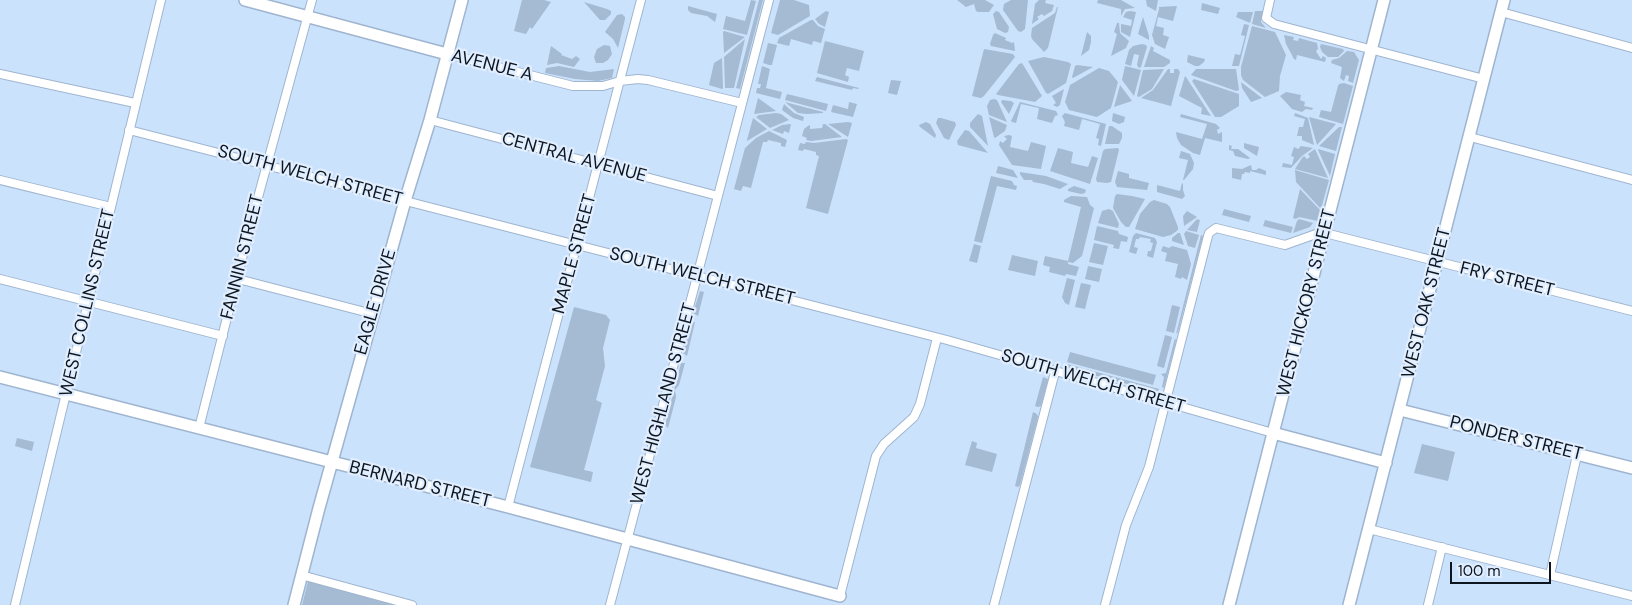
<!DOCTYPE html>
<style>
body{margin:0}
#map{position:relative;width:1632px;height:605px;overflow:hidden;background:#cbe2fd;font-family:"DM Sans",sans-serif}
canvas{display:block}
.scale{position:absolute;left:1450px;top:562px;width:101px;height:22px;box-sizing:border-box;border:2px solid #0d151e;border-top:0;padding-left:6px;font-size:15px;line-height:18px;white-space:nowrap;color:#0d151e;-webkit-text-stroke:4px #e0eeff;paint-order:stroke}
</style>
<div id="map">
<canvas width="1632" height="605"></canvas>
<div class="scale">100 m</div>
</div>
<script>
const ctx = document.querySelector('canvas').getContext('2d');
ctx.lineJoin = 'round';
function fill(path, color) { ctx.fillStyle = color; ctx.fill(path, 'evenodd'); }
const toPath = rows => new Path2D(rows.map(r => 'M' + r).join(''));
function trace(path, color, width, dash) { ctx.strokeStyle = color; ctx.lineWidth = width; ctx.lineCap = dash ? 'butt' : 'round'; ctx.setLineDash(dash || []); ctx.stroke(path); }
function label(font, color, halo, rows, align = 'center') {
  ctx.font = font + ' "DM Sans",sans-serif'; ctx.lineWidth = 4.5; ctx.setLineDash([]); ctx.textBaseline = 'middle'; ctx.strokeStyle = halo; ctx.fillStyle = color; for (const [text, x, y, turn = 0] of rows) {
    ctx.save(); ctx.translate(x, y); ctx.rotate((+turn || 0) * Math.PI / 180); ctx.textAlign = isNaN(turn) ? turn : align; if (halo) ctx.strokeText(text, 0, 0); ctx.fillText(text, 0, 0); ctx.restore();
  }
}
fill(toPath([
 [522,0,544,0,551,2,532,29,530,27,526,34,514,31],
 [751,0,756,1,747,35,723,29,726,16,745,21],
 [759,0,763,0,740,89,736,88],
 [780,0,794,0,809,5,810,16,778,35,771,33],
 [957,0,985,0,994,5,989,12,978,12,976,11,974,4,966,7],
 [1011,0,1028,0,1025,29,1021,32,1018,31,1003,10,1004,4],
 [1039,0,1046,0,1045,3,1054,5,1052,11,1044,16,1042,14,1037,17,1039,19,1032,24,1035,4],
 [1098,0,1121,0,1135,8,1125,9,1121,16,1121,9,1097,3],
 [1146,0,1158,0,1156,11,1147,6],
 [584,2,607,9,611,11,611,14,605,20,600,20],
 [1202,3,1220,8,1218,14,1201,10],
 [688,6,717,14,715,22,707,16,691,13,688,10],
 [1177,6,1173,21,1158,17,1156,26,1164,28,1163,35,1169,37,1165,49,1155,44,1152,35,1159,9,1159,7],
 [1057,7,1058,7,1048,48,1044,52,1032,39,1031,36,1032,28,1055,13],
 [826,11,829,12,825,27,819,24,815,19],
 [996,11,999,12,1009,27,1008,32,1005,33,997,29,993,14],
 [1130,11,1136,12,1130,37,1121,32,1121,24,1131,26,1132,20,1123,17,1126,12],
 [1255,11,1263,11,1261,22,1266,28,1252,24],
 [1238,12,1253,12,1250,23,1236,17],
 [622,14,625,17,625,19,618,48,613,39,605,32,617,15],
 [1143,17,1149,36,1149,40,1138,34],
 [811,20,813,20,818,26,825,29,821,43,813,41,812,45,791,39,789,46,777,43,779,38],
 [1117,23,1119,23,1120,33,1129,41,1126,48,1111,56,1117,34,1114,32],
 [1244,24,1249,25,1239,66,1232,66,1235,54,1240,55,1245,36,1241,35],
 [1252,26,1275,32,1286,55,1280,76,1279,91,1265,97,1243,80,1241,75,1241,67],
 [724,31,745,37,724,53,723,32],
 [1087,32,1091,36,1091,42,1089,50,1081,56],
 [995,33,1006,38,1005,40,1012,43,1014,42,1015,51,991,46,990,44,993,35],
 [1284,35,1294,37,1293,40,1298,41,1299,38,1317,43,1318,49,1316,51,1317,53,1321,59,1323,56,1326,58,1325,62,1297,55,1296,60,1294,59,1286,44],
 [745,39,734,88,725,88,724,57],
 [825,41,864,51,859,71,847,68,845,75,849,77,848,82,817,73],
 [768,43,777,45,772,65,769,65,763,63],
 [1142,44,1146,45,1147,47,1141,67,1139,68,1137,65,1139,55,1134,54,1131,66,1125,64,1129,50,1133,46],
 [1321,44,1343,49,1344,51,1338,57,1328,57,1322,52,1320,47],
 [604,45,610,46,612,54,608,60,603,63,596,63,594,57,597,49],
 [551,46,562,54,561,55,572,59,576,56,580,59,574,67,557,63,547,65],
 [1151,46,1154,48,1153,51,1170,60,1170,63,1164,67,1144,67],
 [984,49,1013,54,1015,57,984,96,981,98,972,96],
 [1347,51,1354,52,1359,60,1353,83,1348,81,1349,76,1346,75,1344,81,1340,78,1342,67,1331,63,1332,60,1339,58],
 [1188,55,1205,59,1204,62,1199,66,1195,66,1187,62],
 [1044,57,1068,62,1071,64,1066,83,1048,94,1046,93,1028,61],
 [722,58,723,88,722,89,709,85,714,63],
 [1022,63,1042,96,1035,102,998,95,996,94,1019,64],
 [1077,65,1093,67,1073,78,1072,77,1075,66],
 [559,66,590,72,614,69,612,78,598,81,575,79,545,73,546,68],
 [762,66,770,69,766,88,782,92,780,99,756,93,757,88,760,88,761,84,758,84],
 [1125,66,1141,70,1134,96,1122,80],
 [1099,68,1109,71,1118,82,1111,108,1097,117,1069,110,1065,102,1070,85],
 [1164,69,1152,89,1139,97,1137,96,1143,70],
 [1168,69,1170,69,1170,73,1174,73,1174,69,1178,69,1180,72,1171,106,1141,98,1153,90],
 [1196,69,1236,69,1239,90,1236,91,1191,75],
 [1185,76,1186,77,1211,116,1201,114,1202,108,1179,96],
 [817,77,859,88,858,89,853,88,852,90,815,81],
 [1194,79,1239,94,1239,106,1221,117,1215,117,1192,81],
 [891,80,901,81,897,95,888,93],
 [1241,82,1262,98,1251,102,1242,88],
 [1344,83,1353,86,1343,124,1319,117,1321,110,1331,112,1338,86,1339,84],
 [1120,85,1132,101,1114,107],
 [1064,89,1060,105,1057,107,1053,105,1056,103,1052,96],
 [1286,92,1301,95,1300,100,1305,102,1304,106,1313,108,1312,110,1306,109,1302,112,1292,109,1280,96],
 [787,94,828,104,826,111,785,100],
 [758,98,776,111,754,114],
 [994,99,997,100,1007,122,989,115,987,106,990,100],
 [1002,100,1011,101,1014,103,1009,114,1001,102],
 [785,102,823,112,823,113,807,114,798,113],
 [849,102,857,104,853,117,831,112,833,105,848,109],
 [1020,102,1056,111,1058,115,1055,116,1052,123,1037,119,1039,108,1021,104,1016,123,1012,122,1011,121],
 [784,104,794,113,804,117,803,121,793,118,782,110],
 [776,113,781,114,789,120,770,128,756,117,759,115],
 [1065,113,1106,124,1101,146,1098,145,1099,139,1096,138,1100,124,1082,119,1079,130,1064,126,1065,122,1062,116],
 [1113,113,1125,117,1124,122,1119,124,1112,121],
 [1295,113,1308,118,1314,145,1302,140,1302,136,1297,136,1299,127,1303,127,1305,119,1294,116],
 [978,114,982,116,988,146,970,127,970,123],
 [1181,114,1216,124,1220,128,1217,130,1218,134,1222,132,1222,142,1205,138,1200,155,1193,153,1181,145,1177,138,1176,132,1202,139,1207,124,1180,117],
 [989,117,1007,125,1005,131,995,138,994,137],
 [1309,117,1336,124,1317,145],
 [753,118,767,129,747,141,747,140],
 [938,118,941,118,955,122,956,125,949,140,944,138,936,123],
 [848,122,852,123,848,137,828,124],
 [926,122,930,124,936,135,935,138,920,127,919,125],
 [791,124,789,133,784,131,783,134,772,130,782,125],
 [823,124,825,124,842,137,811,141,806,140,807,138,802,136,804,129,808,126,810,125,810,129,822,128],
 [1109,126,1112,126,1122,133,1122,138,1119,144,1105,144],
 [1339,127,1342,127,1336,151,1319,146],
 [965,130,969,131,988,153,958,145,957,141],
 [769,131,787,140,785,147,781,146,781,143,768,140,767,142,763,142,751,188,743,186,741,191,734,189,745,148,756,138],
 [1009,135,1012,136,1010,147,1028,151,1031,142,1046,146,1041,169,1012,165,999,145,1000,141,1003,143,1007,139,1004,136],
 [846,139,848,140,828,214,806,208,819,156,816,155,816,152,804,149,803,151,798,150,800,143,805,144,806,142,814,143],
 [1244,143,1259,147,1257,156,1244,148],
 [1229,145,1232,146,1231,149,1238,149,1250,158,1248,159,1235,156,1233,151,1229,150],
 [1301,146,1313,148,1302,156,1291,168,1282,167,1283,163,1292,165,1294,157,1291,156,1294,147,1298,149],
 [1058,148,1073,152,1071,163,1088,167,1092,156,1098,158,1090,184,1050,171],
 [1118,148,1119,150,1111,182,1107,183,1097,182,1096,179,1103,151,1105,149],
 [1315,149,1328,178,1295,169,1302,158,1304,156,1307,159,1310,157,1308,154],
 [1318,149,1335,154,1330,176,1318,150],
 [1181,151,1190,154,1194,163,1193,169,1184,180,1183,180,1188,160,1179,158],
 [1251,165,1252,170,1256,170,1259,168,1266,171,1266,175,1250,171,1250,173,1245,172,1244,174,1242,174,1241,180,1232,178,1232,168,1242,169],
 [998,166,1013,170,1018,178,996,173],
 [1295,170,1329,180,1321,209,1296,182],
 [1118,171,1129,174,1129,178,1149,183,1147,190,1117,187,1115,182],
 [1020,172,1046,176,1068,184,1060,189,1044,184,1033,182,1032,180,1024,180,1020,174],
 [991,176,1012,181,1014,185,1017,186,1016,190,997,186,982,243,974,241],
 [1182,183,1183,184,1183,190,1185,196,1182,199,1157,192,1157,185,1180,191],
 [1074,186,1084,189,1086,190,1085,193,1081,194,1068,191,1068,189],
 [1300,189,1321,211,1318,221,1299,217,1296,219,1293,218],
 [1117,194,1132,196,1145,199,1129,227,1126,227,1121,222,1113,208,1115,196],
 [1071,196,1087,197,1090,205,1094,208,1082,256,1073,263,1068,262,1068,264,1079,267,1076,276,1066,274,1065,276,1049,272,1050,267,1043,265,1045,256,1068,261,1081,207,1064,202,1064,200],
 [1154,200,1167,204,1170,207,1178,227,1178,230,1171,235,1163,237,1135,229,1140,214,1150,202],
 [1109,209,1113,211,1119,224,1118,228,1098,223,1102,211],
 [1224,209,1251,216,1249,222,1222,215],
 [1187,211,1197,217,1184,226,1183,216],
 [1197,219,1200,220,1197,232,1187,230],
 [1299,219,1313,223,1310,227,1293,233,1297,221],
 [1265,220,1293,227,1291,233,1263,226],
 [1097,226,1118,231,1119,234,1128,237,1127,242,1121,241,1119,249,1113,248,1114,245,1094,240],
 [1186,231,1199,235,1195,248,1188,246,1184,234],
 [1136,233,1155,238,1157,242,1153,258,1147,256,1148,251,1151,251,1153,243,1150,242,1151,239,1140,237,1139,239,1136,239,1134,247,1138,248,1136,254,1129,252,1133,236],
 [1178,233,1180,233,1184,245,1172,241,1172,238],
 [1201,235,1203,236,1178,332,1176,334],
 [1094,243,1108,246,1103,265,1089,262],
 [974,244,981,246,977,263,969,261],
 [1163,246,1169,248,1172,246,1187,250,1191,264,1187,280,1182,277,1181,279,1175,277,1178,264,1165,261,1167,253,1161,251],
 [1012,255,1038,261,1035,276,1008,270],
 [1088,266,1102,269,1099,282,1085,279],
 [1067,278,1075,280,1069,305,1065,303,1062,297],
 [1081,283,1091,285,1085,309,1075,307],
 [700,291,704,292,698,316,693,313],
 [1172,305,1180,307,1174,333,1166,331],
 [574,307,606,315,610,320,603,348,605,366,596,400,602,403,584,470,593,472,591,482,530,467],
 [694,322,695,322,687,356,683,353,691,324],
 [1165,335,1172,337,1164,368,1157,366],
 [1175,338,1176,341,1164,388,1162,387,1164,377,1161,374,1166,373],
 [1070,352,1156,375,1153,385,1067,362],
 [681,363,685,363,679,385,675,390,676,397,668,428,665,425],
 [1067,364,1159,389,1158,392,1066,368],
 [1043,377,1048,379,1047,384,1041,406,1038,407,1035,406],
 [1033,412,1037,414,1038,417,1020,485,1018,487,1015,486],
 [17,438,34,442,32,451,15,446],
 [972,441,977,443,976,448,997,454,992,472,965,465],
 [1422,444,1455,452,1448,481,1414,473],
 [308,581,397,605,302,605]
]), '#a5bad3');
const street = toPath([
 [1270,0,1266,18,1274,24,1484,79],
 [1501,12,1632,48],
 [447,54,573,86,603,86,620,81,638,79,648,80,742,103],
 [0,74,135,103],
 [430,120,718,196],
 [129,130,947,340,1273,433],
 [1470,137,1632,180],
 [0,180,111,207],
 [0,279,223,336],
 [238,279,373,314],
 [199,428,251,223,312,0],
 [508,507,641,0],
 [1369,529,1632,596],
 [301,575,412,605],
 [1550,575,1577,455],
 [840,596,876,456,884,444,914,417,920,404,937,338],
 [15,605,161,0],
 [610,605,694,288,769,0],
 [994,605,1055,372],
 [1105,605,1126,525,1149,467,1208,236,1209,233,1216,228,1285,245,1316,234,1325,233,1632,311],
 [1428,605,1442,547]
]);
const secondary = toPath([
 [245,0,447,54],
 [0,377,508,507,840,596],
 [1400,410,1632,468],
 [1273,433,1386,463],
 [294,605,319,508,405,201,430,120,462,0],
 [1229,605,1384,0],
 [1349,605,1504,0]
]);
trace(street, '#9fb5cf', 10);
trace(secondary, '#9fb5cf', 14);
trace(street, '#fff', 8);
trace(secondary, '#fff', 11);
label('18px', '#0d151e', '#e0eeff', [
 ["AVENUE A",492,66,14],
 ["CENTRAL AVENUE",574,158,15],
 ["SOUTH WELCH STREET",310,176,15],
 ["MAPLE STREET",575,254,-75],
 ["FANNIN STREET",243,257,-76],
 ["SOUTH WELCH STREET",702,277,14],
 ["FRY STREET",1507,280,14],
 ["EAGLE DRIVE",376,302,-74],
 ["WEST COLLINS STREET",88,303,-77],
 ["WEST HICKORY STREET",1307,303,-76],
 ["WEST OAK STREET",1427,303,-76],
 ["SOUTH WELCH STREET",1093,382,16],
 ["WEST HIGHLAND STREET",664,404,-75],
 ["PONDER STREET",1516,439,14],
 ["BERNARD STREET",420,485,14]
]);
</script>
